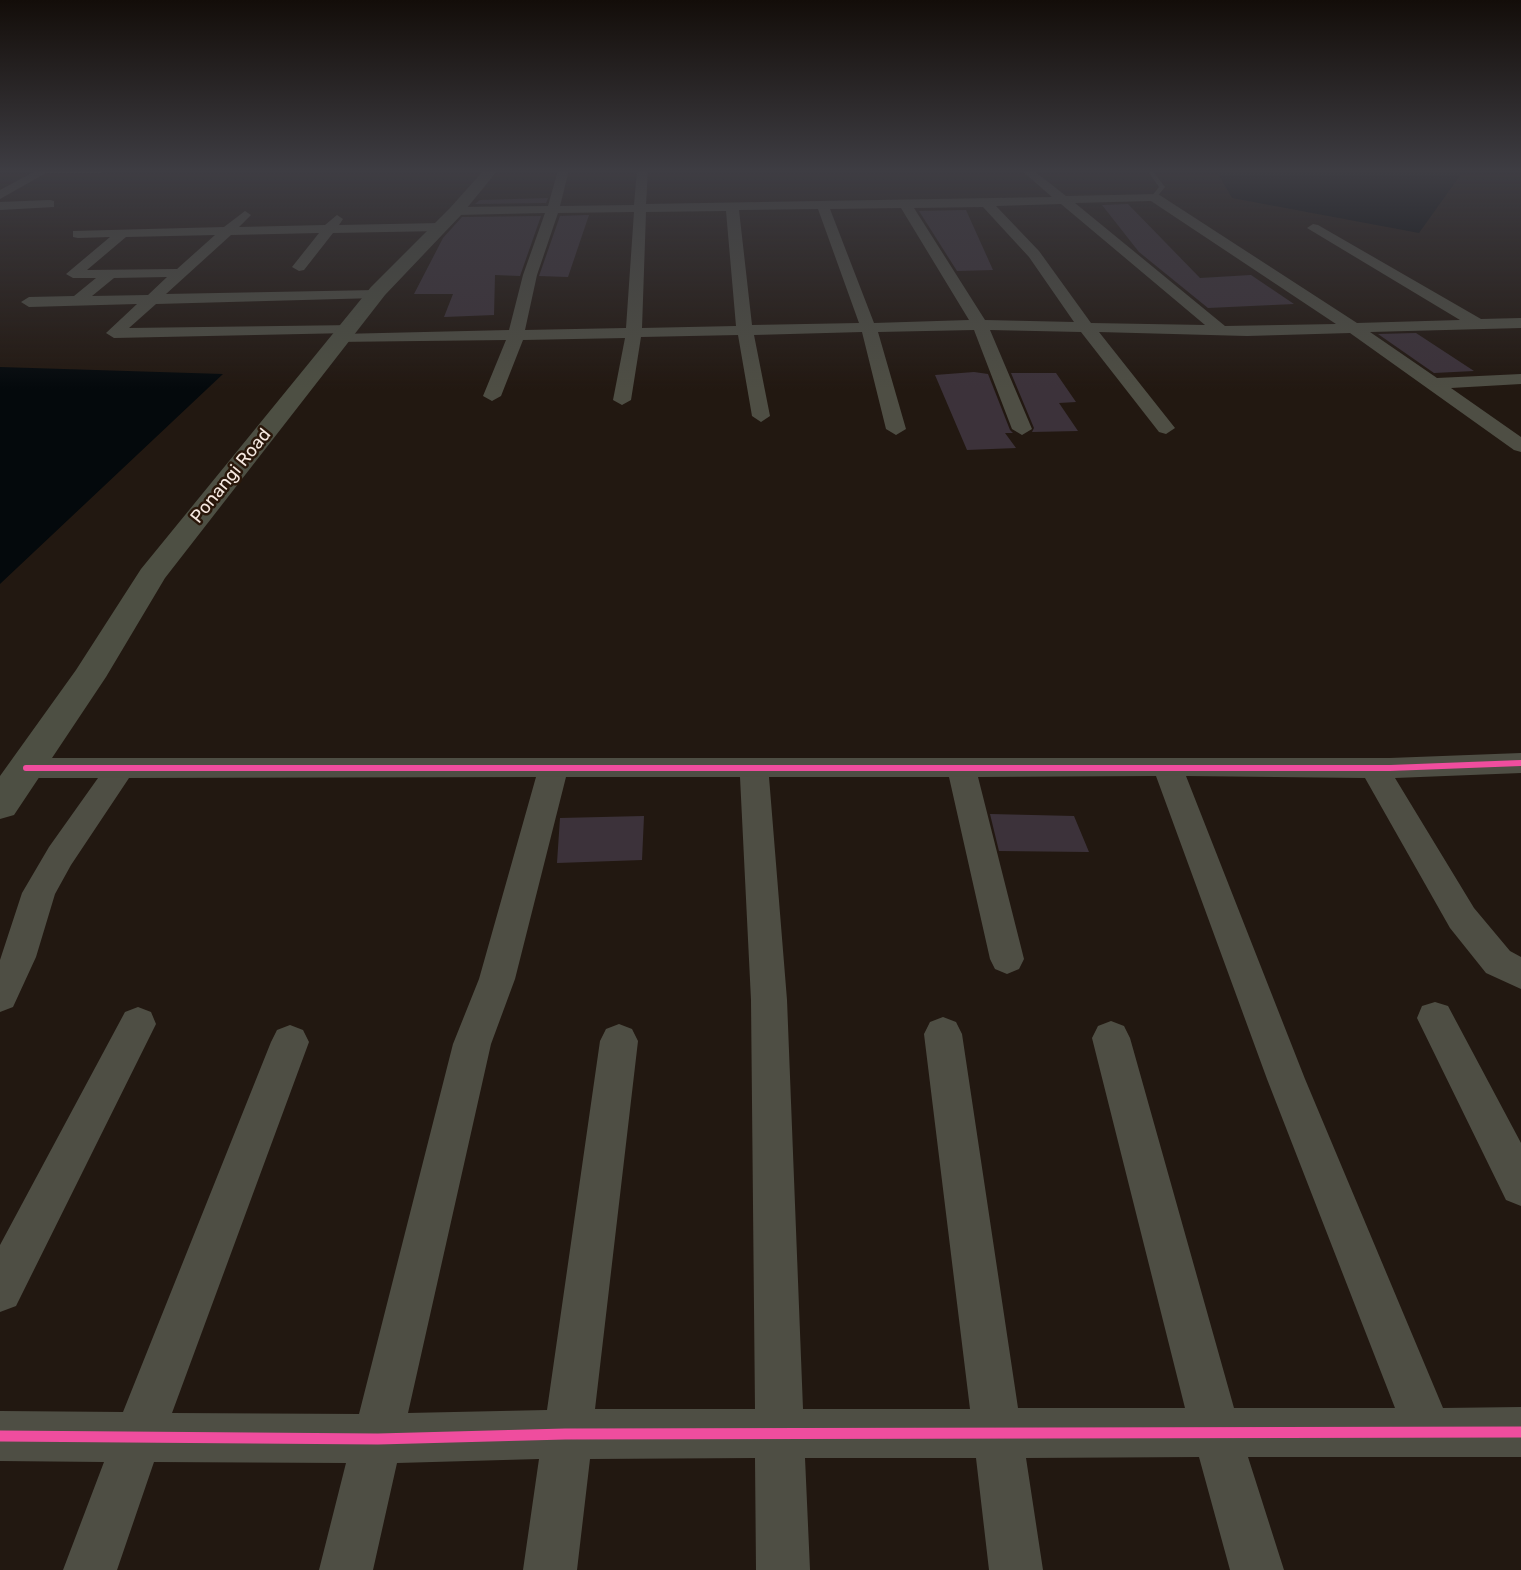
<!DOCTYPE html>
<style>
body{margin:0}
canvas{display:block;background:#221811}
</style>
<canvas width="1521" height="1570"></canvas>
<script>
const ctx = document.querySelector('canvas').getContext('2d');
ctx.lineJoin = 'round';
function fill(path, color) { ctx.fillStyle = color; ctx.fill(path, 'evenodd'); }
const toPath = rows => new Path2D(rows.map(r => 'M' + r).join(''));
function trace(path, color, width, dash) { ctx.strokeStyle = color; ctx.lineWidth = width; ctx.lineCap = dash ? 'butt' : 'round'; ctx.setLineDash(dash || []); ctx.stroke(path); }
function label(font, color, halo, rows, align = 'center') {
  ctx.font = font + ' Rubik,sans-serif'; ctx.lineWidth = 5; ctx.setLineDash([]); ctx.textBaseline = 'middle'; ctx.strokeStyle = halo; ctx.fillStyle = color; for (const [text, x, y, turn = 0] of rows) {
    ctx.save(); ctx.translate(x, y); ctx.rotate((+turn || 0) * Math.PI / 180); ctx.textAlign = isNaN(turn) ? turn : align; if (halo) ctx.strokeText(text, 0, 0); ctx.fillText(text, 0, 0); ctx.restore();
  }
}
fill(toPath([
 [1216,170,1464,170,1419,233,1232,198],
 [0,367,223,374,0,584]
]), '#04090c');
fill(toPath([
 [548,198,546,203,475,204,480,200],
 [1128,204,1200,278,1251,275,1294,304,1208,308,1139,252,1102,205],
 [966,210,993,270,957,271,919,211],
 [589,215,568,277,539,276,560,216],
 [541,216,520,276,495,275,494,315,444,317,453,294,414,294,443,238,462,217],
 [1416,333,1474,371,1434,373,1378,334],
 [974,372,988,374,1010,430,1013,433,1005,433,1016,448,967,450,935,375],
 [1011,373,1056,373,1076,402,1059,403,1078,431,1032,432,1034,428],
 [990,814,1074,816,1089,852,999,851],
 [644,816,642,860,557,863,560,818]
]), '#3c323a');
fill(toPath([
 [1147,170,1152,170,1165,187,1156,198,1151,197,1159,187,1147,170]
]), '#4e4e44');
fill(toPath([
 [37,170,107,170,101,173,46,173,0,199,0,190,37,170],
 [558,170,569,170,560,206,634,205,637,170,648,170,646,204,1052,197,1021,170,1033,170,1066,196,1158,194,1357,323,1460,320,1307,228,1313,224,1318,225,1481,319,1521,318,1521,328,1370,332,1437,378,1521,374,1521,384,1451,388,1521,437,1521,452,1514,450,1350,333,1247,336,1099,332,1175,428,1166,434,1159,432,1081,332,990,330,1032,429,1022,435,1012,429,974,330,878,332,906,429,896,435,886,429,862,332,754,335,770,416,761,422,752,416,738,335,641,337,631,400,622,405,613,400,625,338,523,340,501,396,492,401,483,396,506,340,334,342,332,339,334,336,340,334,509,330,523,275,545,213,456,215,450,211,456,207,548,206,558,170],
 [1151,201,1336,324,1225,326,1075,203,1151,201],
 [1061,204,1205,325,1091,323,1039,251,996,206,1061,204],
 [983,207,1029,257,1074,322,985,320,914,208,983,207],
 [901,208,969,320,874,323,830,209,901,208],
 [818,209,859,323,752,325,739,210,818,209],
 [726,211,736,326,642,328,646,212,726,211],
 [634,212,626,328,525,330,537,275,558,213,634,212],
 [50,200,54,201,54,207,0,210,0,202,50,200],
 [245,211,251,215,239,227,325,225,337,215,343,219,339,225,441,223,447,227,441,231,333,233,304,270,299,271,292,267,319,233,231,235,166,294,376,290,383,294,376,298,156,304,129,328,355,325,357,328,349,333,114,338,106,333,137,304,29,307,21,302,29,297,74,296,96,278,73,278,66,274,110,237,78,238,73,237,73,231,224,227,245,211],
 [215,235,177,269,87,270,126,237,215,235],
 [167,277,148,295,92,296,114,278,167,277],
 [1521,753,1521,773,1395,778,1474,908,1510,951,1521,957,1521,989,1486,973,1450,928,1365,778,1186,776,1305,1079,1443,1408,1521,1407,1521,1457,1248,1457,1284,1570,1230,1570,1199,1457,1026,1458,1043,1570,989,1570,976,1458,805,1458,810,1570,756,1570,755,1458,590,1459,577,1570,523,1570,539,1459,397,1463,373,1570,319,1570,346,1463,154,1462,117,1570,63,1570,104,1462,0,1461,0,1411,123,1412,271,1042,277,1030,290,1025,303,1030,309,1042,172,1413,359,1414,453,1044,479,979,536,777,129,778,71,865,55,894,36,957,13,1007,0,1012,0,960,22,893,49,847,98,778,26,778,16,775,11,768,16,761,26,758,1390,758,1521,753],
 [1156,776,1267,1079,1395,1408,1234,1408,1130,1038,1124,1026,1111,1021,1098,1026,1092,1038,1185,1408,1018,1408,962,1034,956,1022,943,1017,930,1022,924,1034,970,1409,803,1409,787,1000,769,777,949,777,990,959,995,969,1007,974,1019,969,1024,959,978,777,1156,776],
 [566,777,740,777,751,1000,755,1409,595,1409,638,1041,632,1029,619,1024,606,1029,600,1041,547,1410,408,1413,491,1044,515,979,566,777],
 [1435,1002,1448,1006,1521,1143,1521,1206,1506,1200,1417,1018,1422,1006,1435,1002],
 [138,1007,151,1012,156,1024,16,1306,0,1312,0,1245,125,1012,138,1007]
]), '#4e4e44');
fill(toPath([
 [484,170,498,170,462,214,385,295,165,578,106,677,14,815,0,819,0,776,76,670,141,569,371,287,450,208,484,170]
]), '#4d4f43');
trace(toPath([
 [26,768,1390,768,1521,763]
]), '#ef4d9e', 6);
trace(toPath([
 [0,1436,378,1439,565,1434,1521,1432]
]), '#ef4d9e', 11);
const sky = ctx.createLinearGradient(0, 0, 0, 389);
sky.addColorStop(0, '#130d09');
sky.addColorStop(0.44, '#3e3d43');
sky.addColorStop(1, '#3e3d4300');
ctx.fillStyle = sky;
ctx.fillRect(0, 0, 1521, 389);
label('18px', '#f5e8e0', '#29170a', [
 ["Ponangi Road",231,476,-51]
]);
</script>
